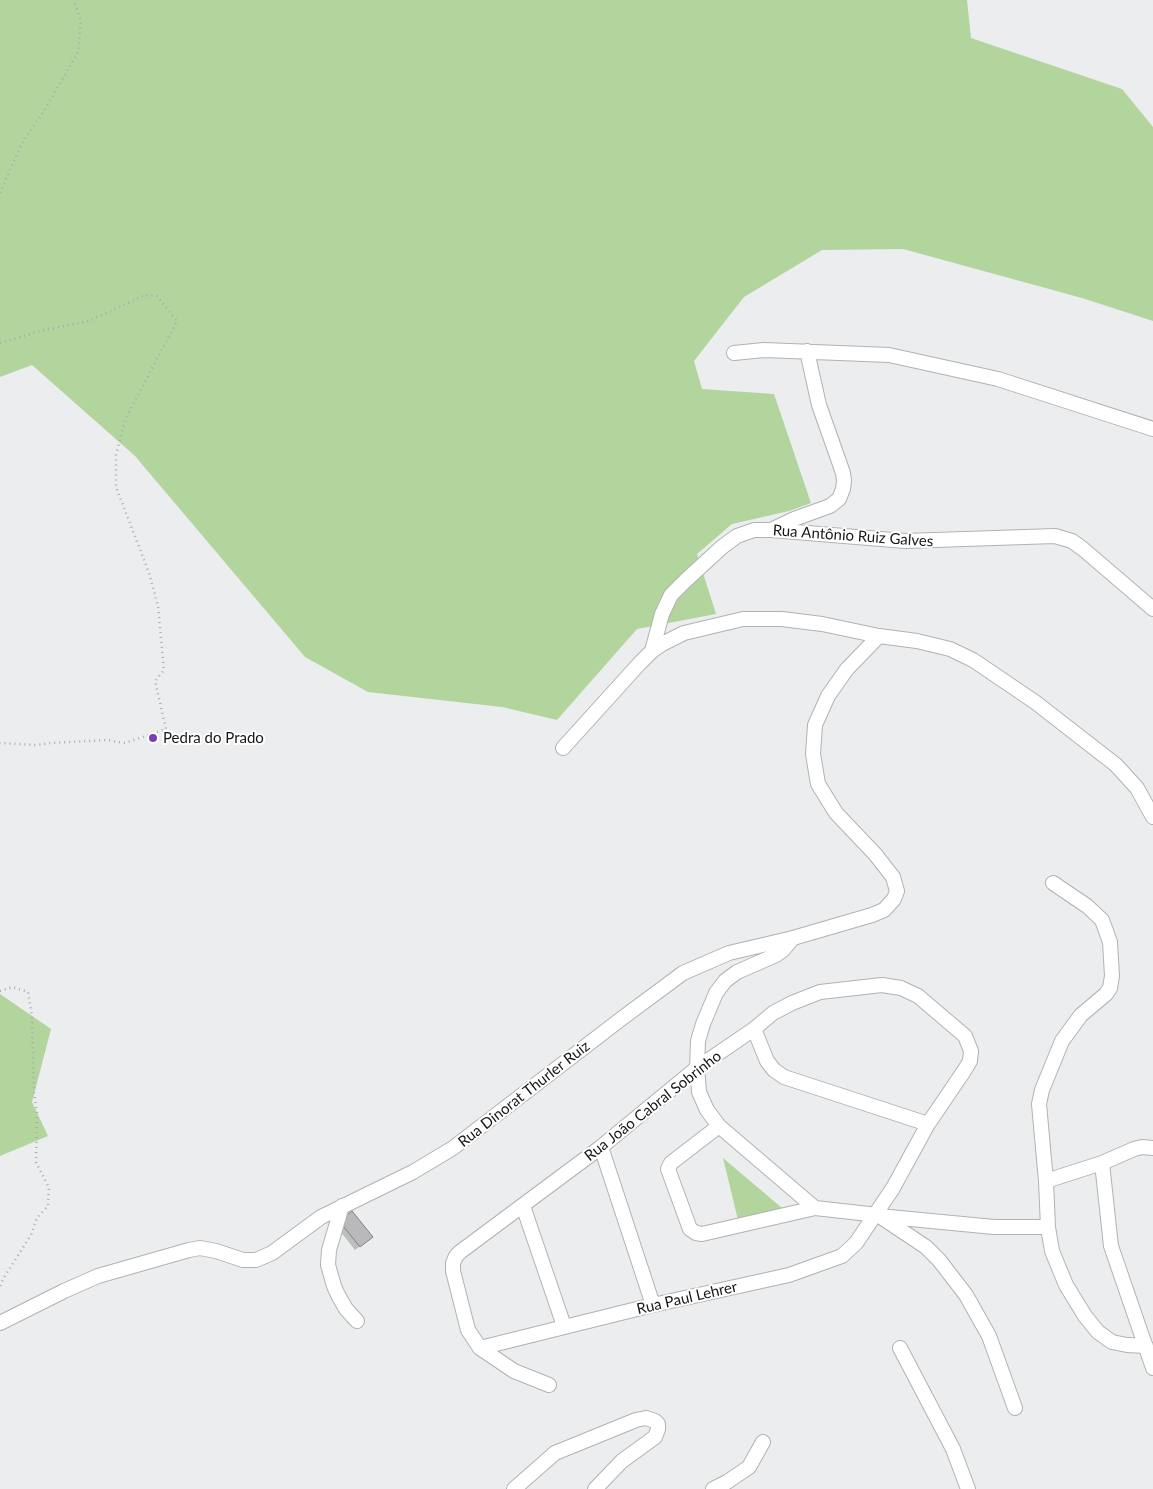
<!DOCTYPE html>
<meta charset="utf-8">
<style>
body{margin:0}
canvas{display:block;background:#ecedee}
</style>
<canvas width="1153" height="1489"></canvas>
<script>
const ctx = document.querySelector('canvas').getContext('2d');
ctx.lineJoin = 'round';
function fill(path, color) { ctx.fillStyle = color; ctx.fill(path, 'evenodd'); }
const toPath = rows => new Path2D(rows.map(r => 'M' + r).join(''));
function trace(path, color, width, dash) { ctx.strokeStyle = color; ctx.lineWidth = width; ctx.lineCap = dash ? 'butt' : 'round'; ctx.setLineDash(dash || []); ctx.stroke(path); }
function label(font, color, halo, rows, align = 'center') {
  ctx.font = font + ' Lato,sans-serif'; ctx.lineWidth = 4; ctx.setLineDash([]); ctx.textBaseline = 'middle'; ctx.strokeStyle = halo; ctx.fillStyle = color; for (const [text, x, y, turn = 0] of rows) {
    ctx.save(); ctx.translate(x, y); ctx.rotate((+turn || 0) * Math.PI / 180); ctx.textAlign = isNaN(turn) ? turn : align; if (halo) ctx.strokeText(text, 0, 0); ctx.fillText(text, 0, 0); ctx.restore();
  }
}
fill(toPath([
 [0,0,967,0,971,38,1122,89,1153,127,1153,321,1082,298,903,249,822,250,744,297,694,361,702,389,774,394,811,503,789,511,732,524,697,554,716,614,637,629,557,720,502,707,368,692,305,657,135,456,32,365,0,377],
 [0,994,51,1029,32,1102,48,1136,0,1156],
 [723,1158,782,1208,738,1220]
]), '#b2d59d');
fill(toPath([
 [340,1222,367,1241,355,1250,336,1226]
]), '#0003');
const building = toPath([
 [352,1211,373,1237,360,1247,339,1221,352,1211]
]);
fill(building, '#b9b8ba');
trace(building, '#818182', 1);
const minor = toPath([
 [734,353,764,350,889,355,998,379,1153,429],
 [771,530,794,519,830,506,839,499,843,489,844,481,843,473,819,405,807,351],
 [879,636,847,669,828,696,815,725,813,754,818,784,836,813,875,854,893,877,897,891,894,899,884,910,872,915,793,938,783,950,776,955,737,972,725,981,716,993,703,1024,698,1041,697,1068,699,1092,707,1110,719,1126,815,1208,878,1215,926,1247,939,1260,966,1295,989,1336,1015,1408],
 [652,651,662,614,671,595,685,581,722,547,737,536,754,530,771,530,905,541,1055,536,1072,541,1083,549,1153,609],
 [563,748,639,664,652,651,662,644,684,633,743,619,782,619,822,624,879,636,917,641,950,649,973,660,1035,702,1116,765,1137,788,1153,817],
 [1053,883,1087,906,1102,920,1110,942,1112,976,1110,988,1106,994,1081,1015,1062,1041,1042,1090,1039,1104,1046,1181,1048,1227,1052,1251,1066,1285,1085,1316,1098,1332,1112,1342,1127,1345,1146,1346],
 [754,1029,767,1061,774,1070,784,1077,928,1124],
 [719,1126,671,1163,668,1169,690,1229,696,1233,702,1234,815,1208],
 [601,1147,653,1305],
 [1102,1163,1111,1246,1153,1368],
 [1046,1181,1102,1163,1134,1149,1142,1147,1153,1148],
 [342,1206,329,1250,328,1265,334,1286,338,1295,346,1309,357,1321],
 [523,1206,564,1326],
 [879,1216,994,1227,1048,1227],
 [0,1323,64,1291,98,1276,189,1250,200,1248,216,1251,243,1260,256,1260,272,1253,321,1217,413,1172,453,1148,621,1019,683,973,729,953,793,938],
 [480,1348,653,1305,789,1275,842,1256,856,1243,893,1188,928,1124,964,1071,970,1061,971,1051,965,1036,918,996,901,988,882,985,820,992,792,1003,773,1013,754,1029,697,1068,601,1147,460,1252,456,1256,453,1263,453,1271,468,1330,480,1348,514,1371,549,1385],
 [900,1348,953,1449,968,1489],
 [514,1489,555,1453,636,1420,646,1418,655,1421,658,1424,658,1429,655,1437,622,1461,595,1489],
 [713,1489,727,1482,749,1467,763,1442]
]);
trace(minor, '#b1b2b3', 16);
trace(toPath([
 [0,193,22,143,44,111,78,52,81,22,74,0],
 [0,343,44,330,89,321,145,295,157,296,177,321,125,420,116,455,116,487,149,573,158,606,164,670,155,681,166,729,125,743,107,740,51,743,36,745,0,743],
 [0,991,12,987,28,992,32,1016,34,1093,37,1113,36,1162,49,1188,48,1206,37,1218,31,1235,3,1279,0,1287]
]), '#aaabac', 2.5, [1, 4]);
trace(minor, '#fff', 14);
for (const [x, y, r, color] of [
 [153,738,5,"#793eb4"]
]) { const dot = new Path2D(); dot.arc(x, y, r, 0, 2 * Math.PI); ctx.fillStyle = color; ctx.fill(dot); trace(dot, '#fff', 2); }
label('15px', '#171718', '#fff', [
 ["Rua Antônio Ruiz Galves",853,536,4],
 ["Rua Dinorat Thurler Ruiz",524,1094,-38],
 ["Rua João Cabral Sobrinho",653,1106,-38],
 ["Rua Paul Lehrer",687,1298,-13]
]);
label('15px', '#171718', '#fff', [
 ["Pedra do Prado",163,738]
], 'left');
</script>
